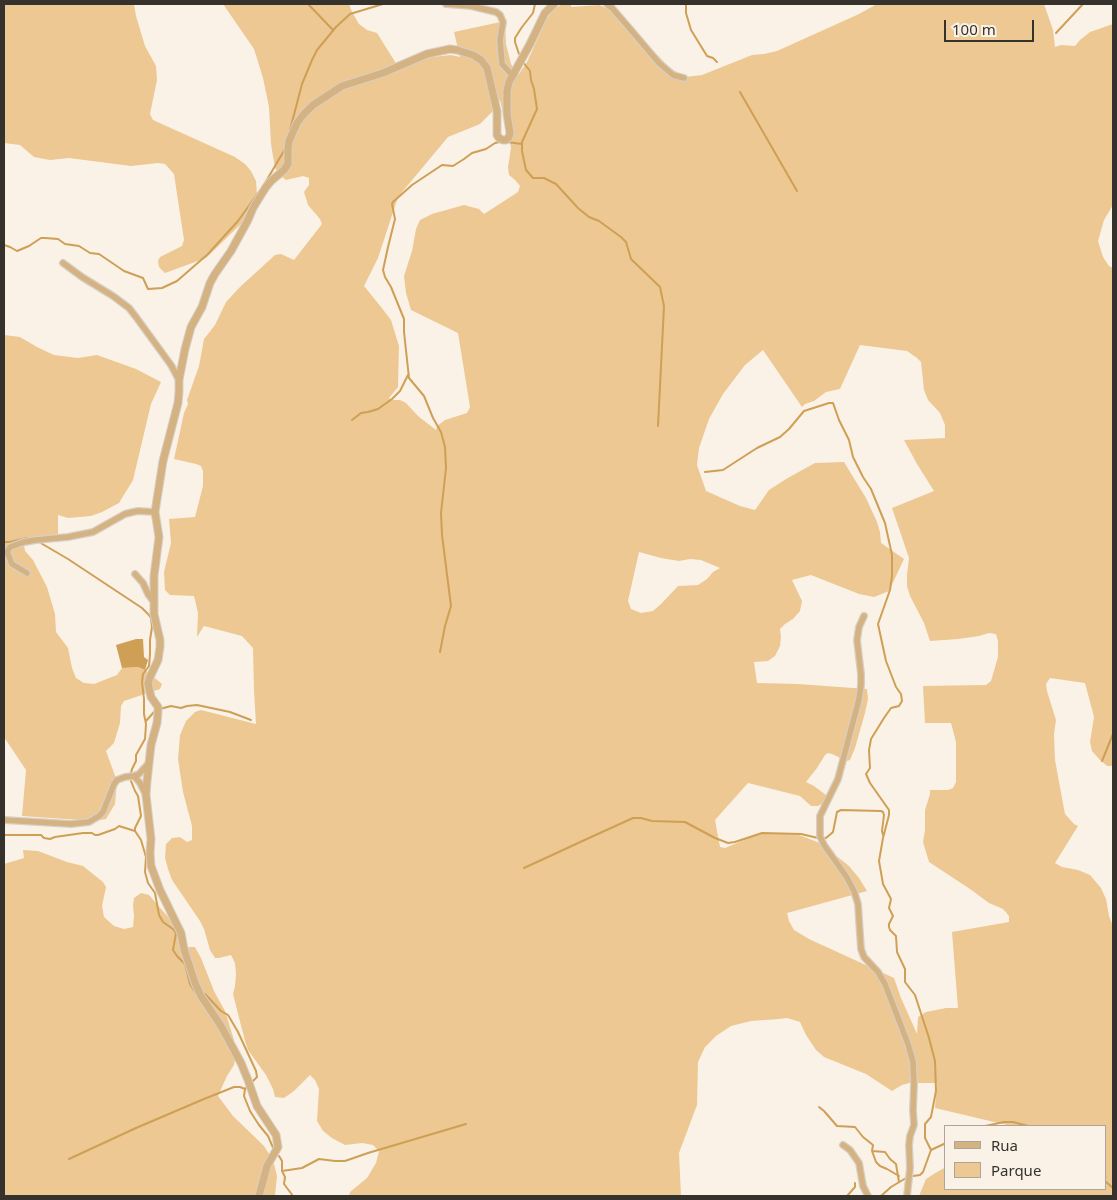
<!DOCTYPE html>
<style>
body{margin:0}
#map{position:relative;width:1117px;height:1200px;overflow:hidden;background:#faf2e7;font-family:"Noto Sans",sans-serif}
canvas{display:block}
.frame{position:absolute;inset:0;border:5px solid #35322e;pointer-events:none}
.legend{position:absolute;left:944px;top:1125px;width:162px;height:65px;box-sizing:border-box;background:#faf2e7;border:1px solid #aba59d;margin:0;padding:6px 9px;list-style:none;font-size:15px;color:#35322e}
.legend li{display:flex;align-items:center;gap:10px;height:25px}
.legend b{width:25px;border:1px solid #aba59d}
.scale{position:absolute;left:944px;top:20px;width:90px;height:22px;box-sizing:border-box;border:2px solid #35322e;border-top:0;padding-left:6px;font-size:15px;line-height:18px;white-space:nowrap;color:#35322e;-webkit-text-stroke:4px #faf2e7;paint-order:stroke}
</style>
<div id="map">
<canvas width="1117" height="1200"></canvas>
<div class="frame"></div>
<ul class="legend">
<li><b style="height:6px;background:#d4b281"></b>Rua</li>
<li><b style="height:14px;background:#edc892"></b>Parque</li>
</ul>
<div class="scale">100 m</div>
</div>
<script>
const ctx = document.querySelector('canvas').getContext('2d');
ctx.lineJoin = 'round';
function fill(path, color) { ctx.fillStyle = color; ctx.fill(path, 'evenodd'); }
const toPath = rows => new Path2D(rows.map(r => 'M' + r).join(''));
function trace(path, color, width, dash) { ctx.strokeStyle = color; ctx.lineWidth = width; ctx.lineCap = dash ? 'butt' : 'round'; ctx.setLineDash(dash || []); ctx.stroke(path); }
fill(toPath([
 [4,4,134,4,136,16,145,46,156,66,157,80,150,114,153,120,235,157,245,164,251,171,256,181,257,195,246,219,206,258,165,273,159,267,158,261,160,257,182,246,184,240,174,174,165,164,158,163,131,166,69,158,50,160,34,157,20,145,4,143],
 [223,4,349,4,352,12,359,24,367,30,377,33,397,65,432,57,451,55,460,57,454,32,505,21,506,44,511,64,516,72,519,74,527,62,547,18,554,9,562,4,571,4,571,7,599,5,616,12,670,68,685,77,702,75,752,55,764,54,777,51,859,14,877,4,1044,4,1053,30,1055,47,1061,45,1075,46,1080,40,1090,32,1113,24,1113,205,1104,220,1098,241,1103,257,1109,266,1113,268,1113,766,1107,766,1099,759,1092,751,1090,742,1094,717,1085,683,1050,678,1046,684,1047,691,1056,720,1054,734,1055,760,1065,814,1074,824,1078,826,1055,863,1062,867,1078,870,1090,875,1101,888,1106,899,1109,916,1113,926,1113,1196,919,1196,926,1179,937,1172,946,1167,946,1189,1106,1189,1106,1126,1011,1126,935,1108,937,1083,909,1083,902,1085,892,1091,866,1074,824,1057,816,1050,806,1035,800,1022,787,1018,779,1019,751,1021,731,1026,716,1036,705,1047,698,1062,697,1105,679,1153,681,1196,349,1196,350,1192,367,1178,376,1163,379,1151,373,1145,362,1143,345,1145,332,1138,323,1131,317,1121,319,1089,315,1080,310,1075,294,1091,284,1098,275,1097,273,1089,266,1075,248,1050,245,1041,233,994,235,986,236,974,235,963,231,955,219,958,215,958,210,950,204,929,200,921,172,880,168,869,165,858,166,844,172,838,180,837,187,842,192,840,192,826,183,792,178,759,180,735,186,721,195,712,201,710,256,724,254,690,253,648,242,636,204,626,197,637,198,613,194,596,170,595,165,590,164,572,171,543,169,519,195,517,203,486,203,471,201,466,196,464,174,459,184,413,188,404,187,400,199,366,204,339,215,325,226,302,240,287,275,255,281,254,294,260,322,224,320,219,308,205,304,192,309,185,309,178,303,176,286,180,281,176,275,168,271,144,269,107,263,78,254,49],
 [500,100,509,138,511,148,508,167,509,175,515,180,520,186,518,192,484,214,479,209,464,205,432,214,420,220,416,229,412,251,404,276,406,293,411,310,458,333,470,407,467,413,445,420,437,426,436,430,418,416,406,403,400,400,392,400,389,398,398,387,399,346,391,320,381,307,364,286,378,258,398,197,448,137,480,124,497,107],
 [860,345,907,351,917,358,921,362,924,390,928,400,940,413,945,425,945,438,904,440,917,464,934,491,892,508,909,558,907,575,907,586,910,596,924,623,930,641,958,639,979,636,989,633,996,634,998,641,998,657,991,681,986,685,923,686,925,723,951,723,956,742,956,782,953,788,948,790,930,790,930,794,925,810,925,830,923,842,929,862,970,889,989,903,1003,909,1009,916,1009,922,952,932,958,1008,946,1008,926,1012,918,1017,917,1034,901,998,894,978,809,939,794,930,789,921,787,913,867,891,859,878,849,866,820,843,799,835,775,833,759,834,725,848,720,847,715,820,748,783,800,796,811,806,818,806,823,803,826,799,826,795,814,786,806,782,817,768,825,755,828,753,832,754,847,761,850,760,855,748,865,713,868,699,867,689,798,684,757,683,754,662,768,661,775,656,780,646,781,637,780,629,785,624,793,619,800,611,802,601,792,580,811,575,859,594,874,597,889,591,904,559,881,543,880,532,877,522,866,498,844,462,815,463,786,479,769,490,755,510,740,506,706,491,697,465,699,448,709,419,723,394,745,365,763,350,802,407,805,404,814,401,826,392,840,389],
 [639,552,661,558,679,561,690,559,701,560,720,568,713,572,707,579,698,585,678,586,661,604,653,611,641,613,631,609,628,601],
 [4,335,20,337,37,347,54,355,78,358,97,355,136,369,161,382,151,404,133,480,119,503,102,512,91,516,68,518,58,515,58,535,28,541,24,545,25,551,33,560,47,587,55,614,56,632,68,648,72,668,76,678,84,683,94,684,117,675,122,668,138,667,145,670,162,684,160,689,124,701,121,706,120,723,114,743,106,751,117,781,115,804,106,819,95,821,22,816,26,770,4,737],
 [23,850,38,851,67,862,83,866,103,882,106,887,102,906,104,917,114,926,124,929,133,927,134,916,133,905,134,898,141,893,149,895,169,918,187,947,195,947,201,958,214,991,225,1011,234,1040,236,1053,234,1065,227,1076,218,1096,233,1116,264,1146,273,1160,277,1176,275,1196,4,1196,4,864,24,858]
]), '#edc892');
fill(toPath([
 [136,639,143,639,144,657,148,660,145,670,138,667,122,668,116,645]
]), '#cf9f55');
trace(toPath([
 [308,4,333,30],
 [686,4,686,13,691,30,707,56,713,58,717,62],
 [1056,33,1083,4],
 [519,54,515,42,515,38,522,27,533,13,535,4],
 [523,62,530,71,531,80,534,89,537,109,522,142,522,151,526,170,533,178,544,178,556,184,578,208,589,217,599,221,621,237,626,242,631,259,660,287,664,306,658,426],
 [740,92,797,191],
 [290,130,302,84,312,60,317,50,336,27,350,14,383,4],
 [507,142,522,144],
 [265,183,285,149],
 [4,245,10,247,17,251,29,246,41,238,45,238,58,239,65,244,79,246,90,253,99,254,124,271,143,278,148,289,162,288,177,281,208,254,238,221,261,189],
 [352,420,361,413,368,412,378,409,392,399,400,391,408,375],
 [705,472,723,470,757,448,780,437,789,429,804,411,829,403,833,403,839,420,849,440,853,457,863,477,871,489,885,523,892,555,892,576,890,590,878,624,886,661,896,687,901,694,902,701,899,706,891,708,884,718,871,739,869,750,870,768,866,774,870,783,889,810,889,815,883,838,879,861,883,884,891,899,889,908,893,916,889,924,889,927,890,930,896,936,897,952,905,969,905,982,915,995,929,1038,935,1061,936,1091,931,1117,925,1124,925,1138,931,1150],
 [4,542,10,542,27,538],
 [39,542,68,559,142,608,148,614,151,618,152,627,150,640,150,654,149,666,143,674,142,682,144,699,144,714,146,724,145,739,136,755,136,761,132,769,131,773],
 [440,652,445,626,451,606,442,535,441,513,446,468,445,447,441,432,433,418,424,396,409,378,404,332,404,319,391,287,385,277,383,270,388,247,395,219,392,204,393,202,412,185,442,165,453,166,464,159,472,153,486,149,495,143,500,142],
 [160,709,171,706,181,708,187,706,197,705,230,712,251,720],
 [146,721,154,712],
 [1102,761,1113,734],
 [131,781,135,791,138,796,141,816,135,828,135,831],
 [4,835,41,835,44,838,50,839,55,837,83,833,92,833,95,835,98,835,115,829,119,826,135,831,141,840,146,857,145,872,148,883,155,893,159,915,163,922,173,929,176,933,173,950,177,956,185,964,190,984,195,992],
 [824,838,826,838,833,832,837,812,841,810,881,811,883,812,884,815,882,831,883,835],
 [524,868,589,838,633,818,641,818,652,821,685,822,715,838,728,843,735,842,762,833,801,834,818,838],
 [205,994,221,1011,228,1015,238,1032,256,1071,257,1077,253,1081],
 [247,1087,245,1089,244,1096,250,1111,259,1125,268,1136,274,1150],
 [819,1107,824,1111,837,1126,855,1127,863,1137,873,1145,872,1151,876,1162,880,1166,887,1169,899,1176],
 [985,1126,1004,1122,1013,1122,1028,1126],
 [872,1151,885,1152,890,1159,896,1164,899,1182],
 [279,1156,282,1161,282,1171,285,1177,284,1184,293,1196],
 [69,1159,136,1128,204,1099,234,1087,240,1087,245,1089],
 [282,1171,302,1168,319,1159,335,1161,345,1161,368,1153,466,1124],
 [913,1176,920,1175,923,1172,931,1150,946,1143],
 [1106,1182,1113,1188],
 [847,1196,855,1187,855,1183],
 [881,1196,891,1187,906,1178]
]), '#cf9f55', 2);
const minor = toPath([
 [446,4,471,6,496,12,500,15,503,22,500,40,502,64,512,75],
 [607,4,612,8,631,30,659,63,673,75,684,78],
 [63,263,82,277,113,296,129,308,136,317,171,365,179,380],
 [27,573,12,564,7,552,10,547,24,542,36,540,68,537,93,532,125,514,133,512,138,511,155,512],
 [135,574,143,583,148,594,154,602],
 [864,616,859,627,857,640,861,674,861,685,859,699,838,779,820,816,820,836,824,845,846,876,854,891,858,904,861,949,864,957,878,972,885,984,908,1044,913,1062,914,1085,913,1110,914,1125,910,1136,909,1145,910,1168,907,1196],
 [134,776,139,774,149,763],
 [4,820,71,824,89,822,99,816,103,812,114,784,117,780,125,777,134,776,140,783,146,795],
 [843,1145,850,1150,859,1163,863,1186,868,1196]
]);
const tertiary = toPath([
 [259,1196,267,1166,278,1147,276,1135,257,1106,248,1080,241,1063,221,1026,201,996,195,983,184,949,181,933,160,890,151,866,150,853,151,839,146,795,147,781,151,745,157,723,158,712,158,707,151,697,148,683,150,677,158,660,160,647,160,640,154,614,154,576,159,537,155,512,163,461,178,403,179,392,179,380,185,349,191,327,202,307,210,283,215,274,231,251,248,220,253,208,266,187,271,181,284,170,288,164,288,149,289,141,297,123,303,115,313,105,342,86,383,73,427,54,450,49,457,50,473,55,481,60,487,68,497,111,497,135,499,138,503,140,506,140,509,137,510,133,507,114,507,91,509,82,530,44,545,13,554,4]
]);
trace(minor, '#d7cfc6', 8);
trace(tertiary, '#d7cfc6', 9);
trace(minor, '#d4b281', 5.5);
trace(tertiary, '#d4b281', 7);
</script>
